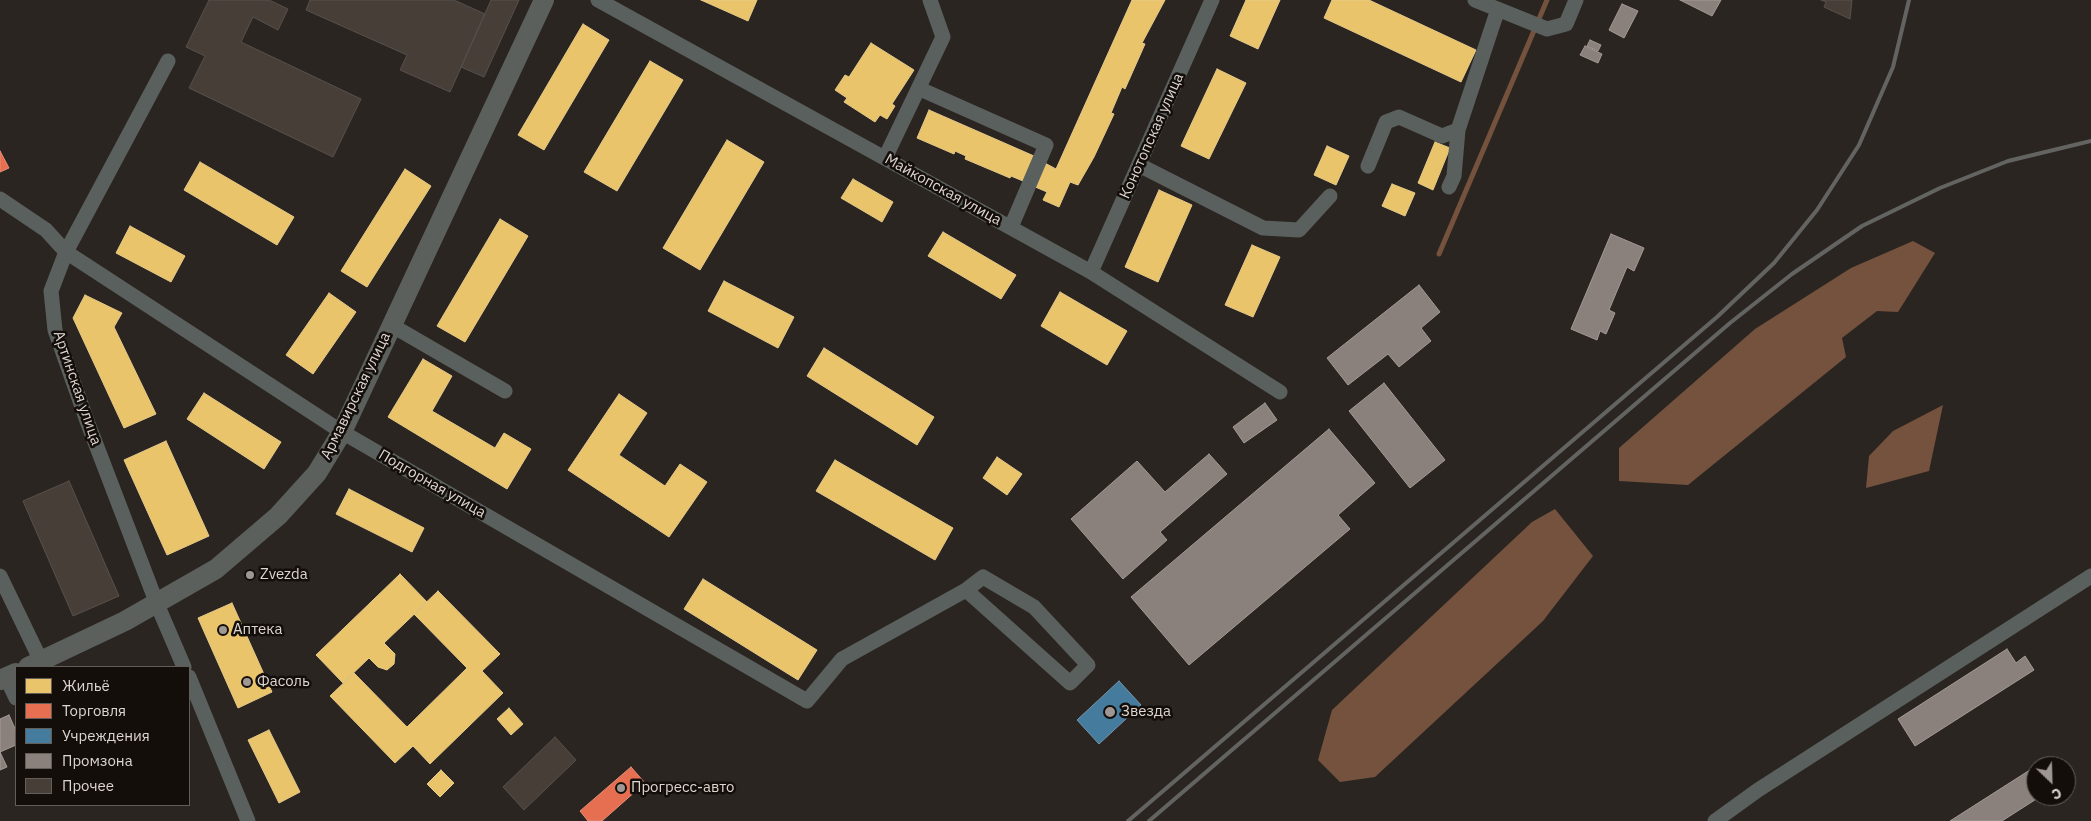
<!DOCTYPE html>
<meta charset="utf-8">
<style>
body{margin:0}
#map{position:relative;width:2091px;height:821px;overflow:hidden;background:#2b2521;font-family:"IBM Plex Sans",sans-serif}
canvas{display:block}
.legend{position:absolute;left:15px;top:666px;width:175px;height:140px;box-sizing:border-box;background:#140e0b;border:1px solid #645e5a;margin:0;padding:6px 9px;list-style:none;font-size:15px;color:#ddd5d0}
.legend li{display:flex;align-items:center;gap:10px;height:25px}
.legend b{width:25px;border:1px solid #645e5a}
.north{position:absolute;left:2026px;top:756px;width:50px;height:50px;box-sizing:border-box;background:#140e0b;border:1px solid #645e5a;border-radius:50%;rotate:156deg;font-size:14px;font-weight:700;line-height:20px;text-align:center;color:#ddd5d0}
.north::after{content:'';display:block;margin:auto;width:18px;height:22px;background:#9f9793;clip-path:polygon(50% 0,100% 100%,50% 72%,0 100%)}
</style>
<div id="map">
<canvas width="2091" height="821"></canvas>
<ul class="legend">
<li><b style="height:14px;background:#e9c46a"></b>Жильё</li>
<li><b style="height:14px;background:#e76f51"></b>Торговля</li>
<li><b style="height:14px;background:#457b9d"></b>Учреждения</li>
<li><b style="height:14px;background:#8a817c"></b>Промзона</li>
<li><b style="height:14px;background:#473e38"></b>Прочее</li>
</ul>
<div class="north">С</div>
</div>
<script>
const ctx = document.querySelector('canvas').getContext('2d');
ctx.lineJoin = 'round';
function fill(path, color) { ctx.fillStyle = color; ctx.fill(path, 'evenodd'); }
const toPath = rows => new Path2D(rows.map(r => 'M' + r).join(''));
function trace(path, color, width, dash) { ctx.strokeStyle = color; ctx.lineWidth = width; ctx.lineCap = dash ? 'butt' : 'round'; ctx.setLineDash(dash || []); ctx.stroke(path); }
function label(font, color, halo, rows, align = 'center') {
  ctx.font = font + ' "IBM Plex Sans",sans-serif'; ctx.lineWidth = 5; ctx.setLineDash([]); ctx.textBaseline = 'middle'; ctx.strokeStyle = halo; ctx.fillStyle = color; for (const [text, x, y, turn = 0] of rows) {
    ctx.save(); ctx.translate(x, y); ctx.rotate((+turn || 0) * Math.PI / 180); ctx.textAlign = isNaN(turn) ? turn : align; if (halo) ctx.strokeText(text, 0, 0); ctx.fillText(text, 0, 0); ctx.restore();
  }
}
fill(toPath([
 [1913,241,1935,253,1898,312,1877,311,1842,338,1846,357,1688,485,1619,481,1619,448,1755,329,1851,268],
 [1943,405,1929,471,1866,488,1869,456,1893,431],
 [1555,509,1593,556,1543,621,1375,777,1340,782,1318,760,1332,710,1532,522]
]), '#74523d');
const homes = toPath([
 [701,0,757,0,748,21,701,0],
 [1132,0,1165,0,1142,43,1145,44,1125,89,1122,87,1111,113,1114,114,1094,157,1078,185,1070,182,1059,207,1043,200,1047,192,1033,186,1043,162,1056,169,1132,0],
 [1246,0,1280,0,1258,49,1230,36,1246,0],
 [1332,0,1369,0,1476,50,1461,82,1324,18,1332,0],
 [583,24,609,40,544,150,518,135,583,24],
 [871,43,914,70,892,104,895,106,887,119,880,115,875,122,844,102,847,98,835,90,845,75,849,77,871,43],
 [650,61,683,80,617,191,584,172,650,61],
 [1217,69,1246,83,1209,159,1181,146,1217,69],
 [929,110,1034,156,1023,181,1011,176,1010,178,965,159,966,156,955,151,954,154,917,138,929,110],
 [727,140,764,162,700,270,663,248,727,140],
 [1435,142,1450,148,1433,190,1418,183,1435,142],
 [1327,146,1349,156,1336,185,1314,175,1327,146],
 [200,162,294,217,277,245,184,190,200,162],
 [405,169,431,186,367,287,341,271,405,169],
 [853,179,893,202,882,222,841,198,853,179],
 [1392,184,1415,193,1405,216,1382,206,1392,184],
 [1159,190,1192,205,1158,282,1125,267,1159,190],
 [500,219,528,236,465,342,437,326,500,219],
 [130,226,185,256,171,282,116,253,130,226],
 [943,232,1016,275,1001,299,928,256,943,232],
 [1252,245,1280,257,1253,317,1225,305,1252,245],
 [724,281,794,317,778,348,708,311,724,281],
 [1060,292,1127,331,1107,365,1041,326,1060,292],
 [329,293,356,312,313,374,286,355,329,293],
 [85,295,122,313,114,327,156,414,124,428,73,318,85,295],
 [824,348,934,417,917,445,807,376,824,348],
 [423,359,452,376,432,411,495,448,504,433,531,449,507,489,388,417,423,359],
 [204,393,281,442,264,469,187,419,204,393],
 [619,394,647,413,619,455,665,486,680,464,707,482,669,537,568,470,619,394],
 [166,441,209,536,167,555,124,460,166,441],
 [997,457,1022,474,1007,495,983,478,997,457],
 [835,460,953,528,935,560,816,491,835,460],
 [349,489,424,528,412,552,336,514,349,489],
 [400,574,427,602,384,643,395,654,394,664,387,670,378,667,369,658,343,683,316,655,400,574],
 [703,579,817,650,798,680,684,609,703,579],
 [438,591,500,654,482,671,503,693,430,764,413,746,395,763,330,696,354,673,407,727,467,668,414,614,438,591],
 [232,603,272,692,238,708,198,618,232,603],
 [509,708,523,724,511,735,497,719,509,708],
 [269,730,300,792,279,803,248,740,269,730],
 [441,770,454,783,440,797,427,784,441,770]
]);
fill(homes, '#e9c46a');
trace(homes, '#e5c989', 1);
const shops = toPath([
 [0,151,9,168,0,172,0,151],
 [631,767,645,783,602,821,588,821,580,811,631,767]
]);
fill(shops, '#e76f51');
trace(shops, '#e48e77', 1);
const public = toPath([
 [1119,681,1141,705,1099,744,1077,720,1119,681]
]);
fill(public, '#457b9d');
trace(public, '#7396ac', 1);
const industry = toPath([
 [1680,0,1721,0,1712,16,1680,0],
 [1622,4,1638,11,1624,38,1609,30,1622,4],
 [1590,40,1601,45,1598,51,1587,46,1590,40],
 [1585,46,1602,54,1598,63,1580,55,1585,46],
 [1611,234,1644,248,1634,271,1627,267,1609,310,1615,313,1606,334,1600,331,1597,340,1571,329,1611,234],
 [1419,285,1440,312,1421,328,1431,341,1399,367,1388,354,1348,385,1327,358,1419,285],
 [1384,383,1445,460,1410,488,1349,411,1384,383],
 [1265,403,1277,420,1244,443,1233,427,1265,403],
 [1329,429,1375,483,1338,515,1350,529,1189,665,1131,597,1329,429],
 [1209,454,1227,474,1160,532,1167,540,1123,579,1071,519,1137,461,1165,492,1209,454],
 [2007,649,2016,663,2025,656,2034,670,1915,746,1898,719,2007,649],
 [9,715,16,731,16,745,0,752,7,767,0,770,0,719,9,715],
 [2033,768,2036,772,2036,796,2041,796,2002,821,1950,821,2033,768]
]);
fill(industry, '#8a817c');
trace(industry, '#a39a95', 1);
trace(toPath([
 [1439,254,1547,0]
]), '#74523d', 5);
const building = toPath([
 [209,0,269,0,288,9,278,30,253,17,241,42,361,99,333,157,189,88,205,56,186,47,209,0],
 [310,0,454,0,485,14,450,92,400,70,407,55,306,10,310,0],
 [491,0,519,0,484,77,461,67,491,0],
 [1821,0,1852,0,1850,19,1824,7,1826,2,1821,0],
 [69,481,119,596,73,616,23,501,69,481],
 [555,737,576,760,524,810,503,787,555,737]
]);
fill(building, '#473e38');
trace(building, '#56504d', 1);
trace(toPath([
 [598,0,1091,272,1280,392],
 [1475,0,1547,29,1566,24,1576,0],
 [168,61,66,252,51,291,55,330,87,421,157,604,184,667],
 [920,89,1046,145,1011,227],
 [885,158,943,37,930,0],
 [1139,165,1263,228,1299,230,1330,196],
 [1368,166,1386,122,1399,117,1442,136,1458,130,1498,9],
 [1449,187,1454,176,1458,130],
 [0,199,46,230,66,252,342,432,807,701,842,659,966,590,1070,683,1088,665,1034,607,983,577,966,590],
 [1091,272,1212,0],
 [391,325,505,391],
 [0,576,41,661],
 [6,677,16,698],
 [189,677,248,821],
 [1715,821,1758,790,2091,576]
]), '#5a605d', 15);
trace(toPath([
 [28,667,125,621,216,569,278,516,317,473,342,432,544,0],
 [0,680,16,673]
]), '#5b605c', 20);
trace(toPath([
 [1128,821,1717,317,1774,263,1817,210,1859,145,1893,67,1909,0],
 [1149,821,1730,323,1792,274,1862,226,1940,188,2008,161,2091,141]
]), '#636461', 4);
for (const [x, y, r, color] of [
 [250,575,5,"#9f9793"],
 [223,630,5,"#9f9793"],
 [247,682,5,"#9f9793"],
 [1110,712,6,"#9f9793"],
 [621,788,5,"#9f9793"]
]) { const dot = new Path2D(); dot.arc(x, y, r, 0, 2 * Math.PI); ctx.fillStyle = color; ctx.fill(dot); trace(dot, '#140e0b', 2); }
label('15px', '#ddd5d0', '#140e0b', [
 ["Конотопская улица",1152,136,-66],
 ["Майкопская улица",943,190,29],
 ["Артинская улица",77,388,71],
 ["Армавирская улица",356,396,-64],
 ["Подгорная улица",432,484,30]
]);
label('15px', '#ddd5d0', '#140e0b', [
 ["Zvezda",260,575],
 ["Аптека",233,630],
 ["Фасоль",257,682],
 ["Звезда",1121,712],
 ["Прогресс-авто",631,788]
], 'left');
</script>
